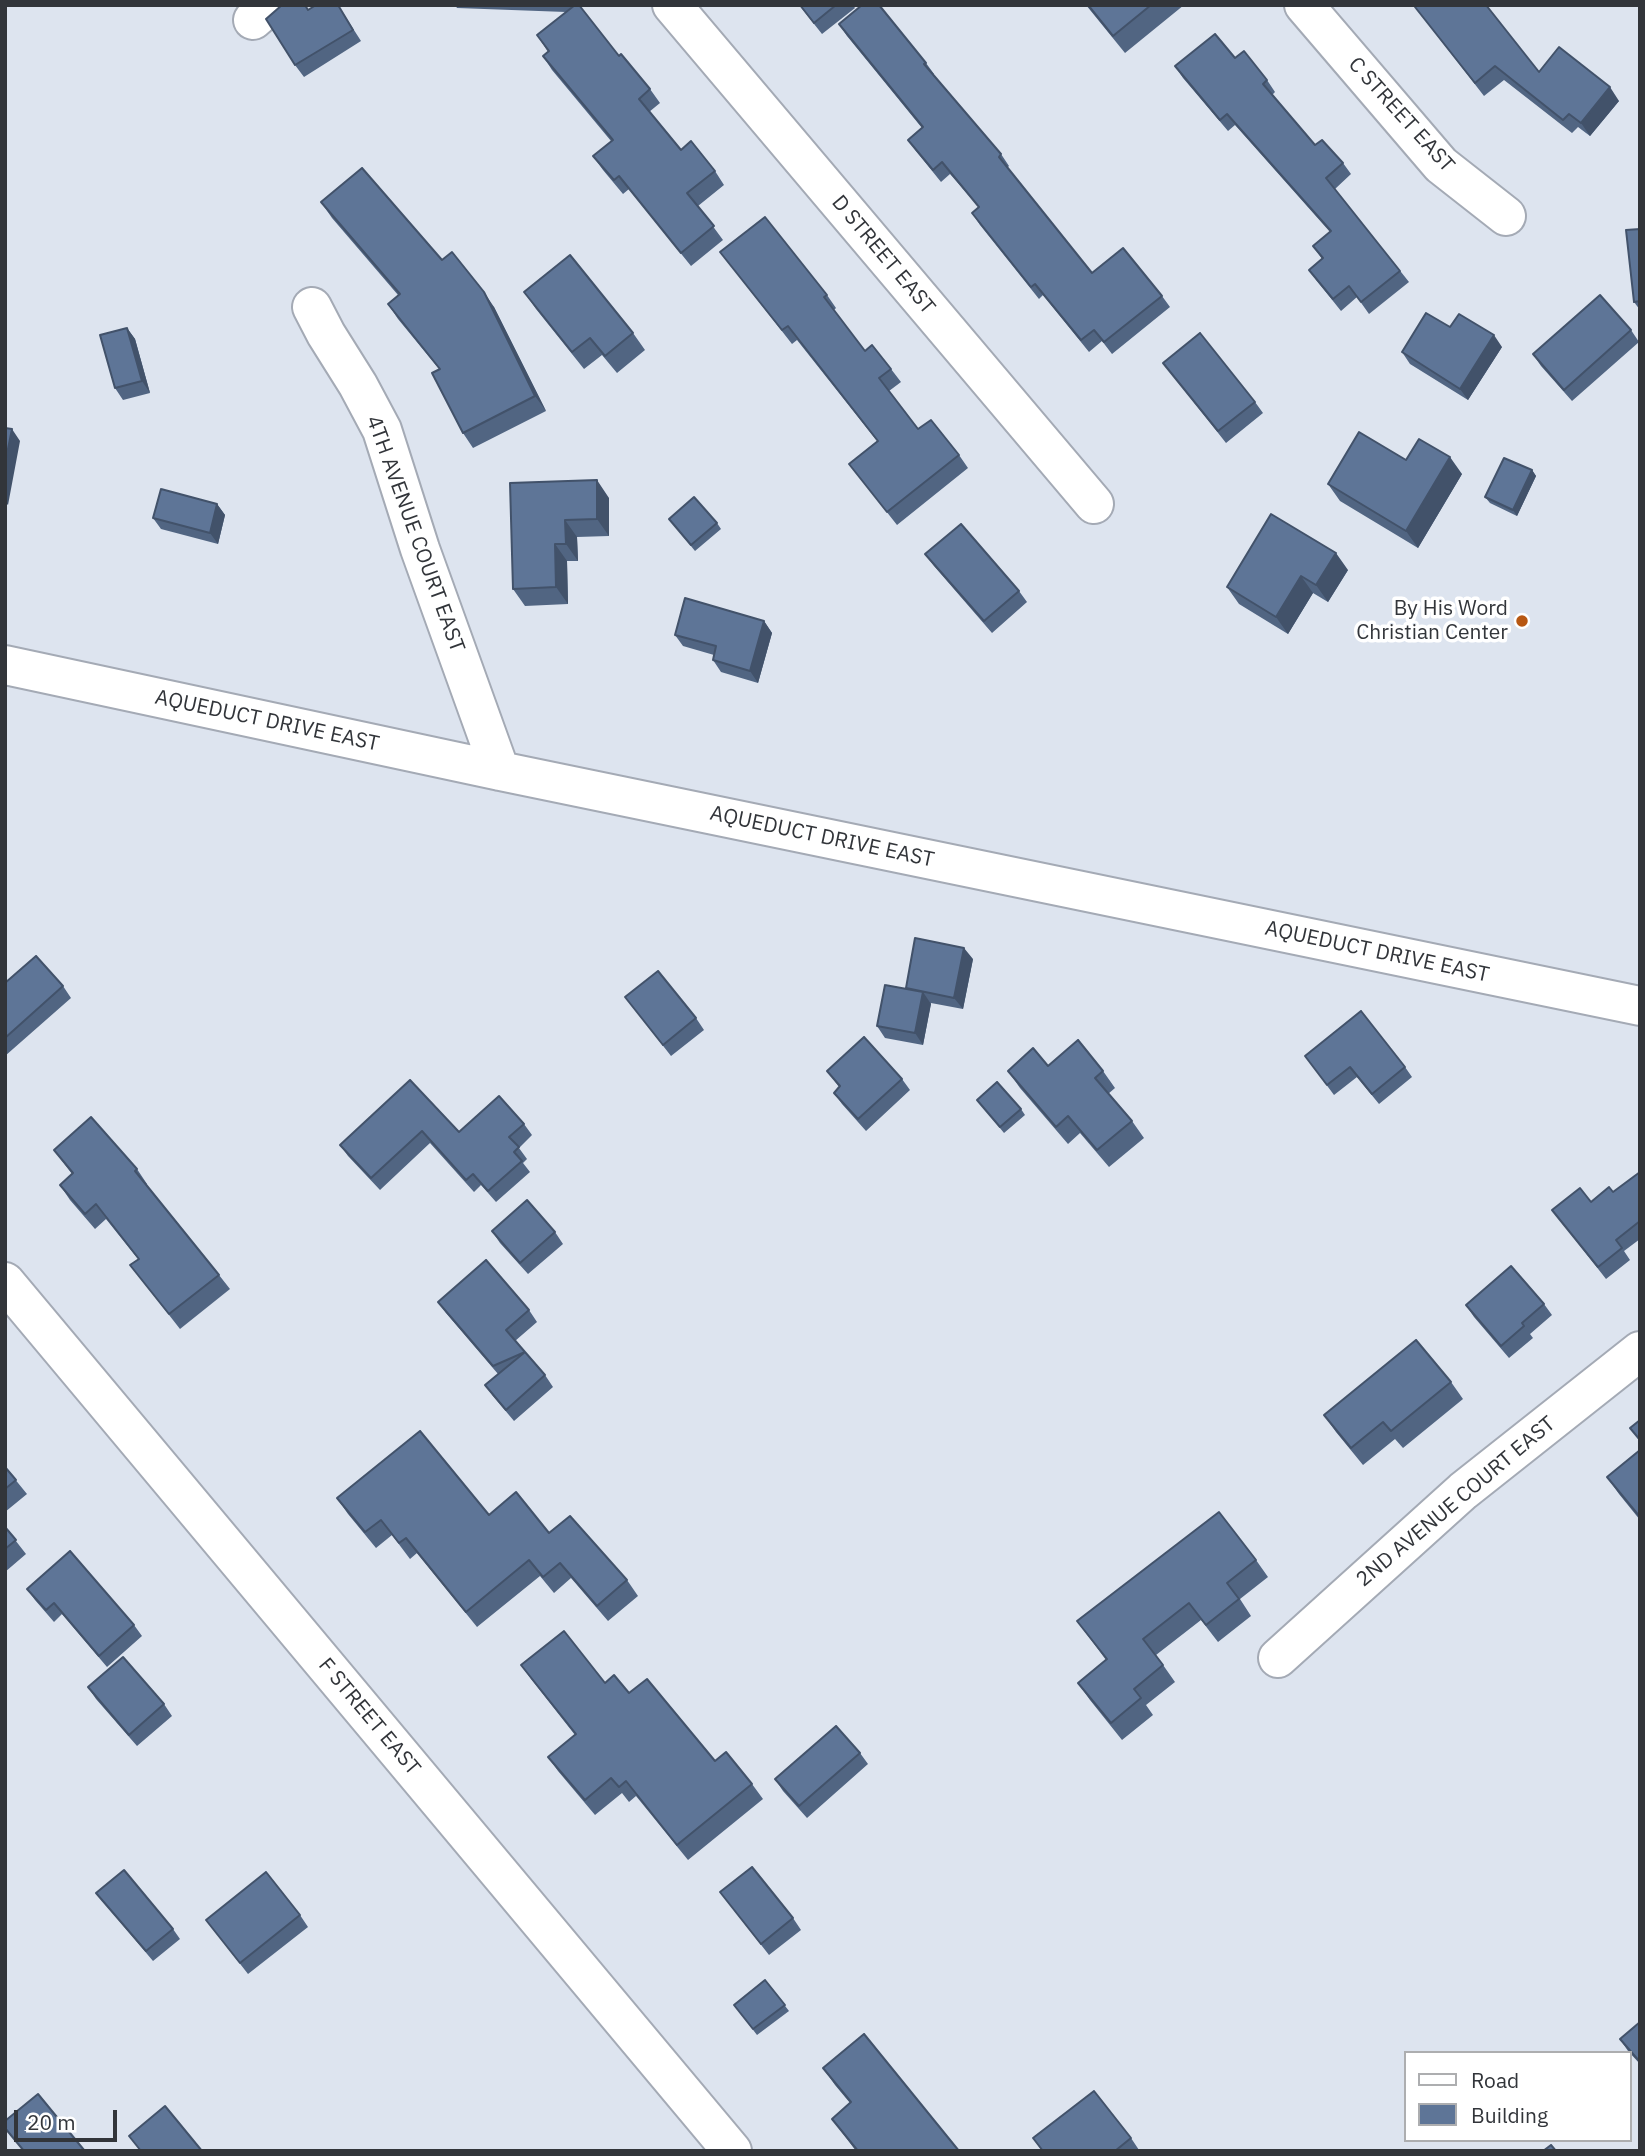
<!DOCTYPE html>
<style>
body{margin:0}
#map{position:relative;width:1645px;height:2156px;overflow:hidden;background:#dde4ef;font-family:"IBM Plex Sans",sans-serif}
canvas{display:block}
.frame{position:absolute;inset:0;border:7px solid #32353a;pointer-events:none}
.legend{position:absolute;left:1404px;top:2051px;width:228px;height:91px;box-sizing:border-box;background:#fff;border:2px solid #adaeb0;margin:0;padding:9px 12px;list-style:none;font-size:21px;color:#32353a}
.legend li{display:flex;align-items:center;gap:14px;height:35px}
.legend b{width:35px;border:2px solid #adaeb0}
.scale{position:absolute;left:14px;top:2110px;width:103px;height:32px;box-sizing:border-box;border:4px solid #32353a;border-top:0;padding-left:9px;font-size:21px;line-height:24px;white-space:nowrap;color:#32353a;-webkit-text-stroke:5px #fff;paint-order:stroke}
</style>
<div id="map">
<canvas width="1645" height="2156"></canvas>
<div class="frame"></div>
<ul class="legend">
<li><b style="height:9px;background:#fff"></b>Road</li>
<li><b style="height:19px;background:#5e7597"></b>Building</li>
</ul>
<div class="scale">20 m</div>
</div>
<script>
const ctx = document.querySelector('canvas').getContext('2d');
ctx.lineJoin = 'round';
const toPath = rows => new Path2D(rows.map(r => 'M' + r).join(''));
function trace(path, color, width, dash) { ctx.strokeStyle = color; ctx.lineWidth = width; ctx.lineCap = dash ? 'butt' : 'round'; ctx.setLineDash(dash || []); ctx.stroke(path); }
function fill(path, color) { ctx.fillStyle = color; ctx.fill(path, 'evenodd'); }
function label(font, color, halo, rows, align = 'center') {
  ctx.font = font + ' "IBM Plex Sans",sans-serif'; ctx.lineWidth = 7; ctx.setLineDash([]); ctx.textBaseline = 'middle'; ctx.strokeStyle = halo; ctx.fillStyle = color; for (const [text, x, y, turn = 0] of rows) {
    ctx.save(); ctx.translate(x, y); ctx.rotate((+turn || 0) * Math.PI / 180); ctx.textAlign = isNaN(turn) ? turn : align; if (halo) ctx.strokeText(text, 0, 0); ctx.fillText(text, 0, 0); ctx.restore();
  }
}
const minor = toPath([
 [672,5,1094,504],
 [1304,5,1441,165,1506,216],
 [253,20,270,5],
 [312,307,326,334,358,385,382,430,420,549,500,771],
 [5,665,500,771,1640,1006],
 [5,1282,732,2151],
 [1278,1658,1463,1491,1640,1351]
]);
trace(minor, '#a4aab5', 42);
trace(minor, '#fff', 38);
fill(toPath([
 [338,5,361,41,304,77,295,65,308,10],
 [455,5,579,5,619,56,650,89,660,103,649,112,681,150,715,171,724,185,698,206,723,240,691,266,629,189,623,194,603,170,593,156,611,141,552,70,543,56,548,52,537,35,566,12,457,8],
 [799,5,853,5,855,8,822,34],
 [1086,5,1184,5,1125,53],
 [1415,7,1539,72,1619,101,1590,136,1578,127,1572,133,1504,80,1484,96],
 [839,24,926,63,934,74,933,75,1001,154,1009,166,1007,168,1092,273,1162,296,1170,307,1112,354,1102,341,1089,352,1043,295,1039,299,980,225,972,213,979,207,950,174,941,182,916,151,908,140,922,128,847,36],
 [1235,58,1267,80,1275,92,1272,95,1315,145,1343,163,1351,174,1335,189,1409,282,1369,314,1357,297,1341,311,1317,281,1309,270,1322,259,1313,246,1330,232,1235,125,1228,131,1183,78,1175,66],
 [321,202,442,260,494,307,546,411,473,448,463,433,439,369,398,319,388,304,398,295,332,218],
 [1640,229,1640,310,1634,302],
 [720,252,827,295,836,308,834,310,865,351,891,369,901,382,889,391,918,429,959,455,968,468,897,525,849,464,877,441,797,340,792,344],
 [524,292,633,333,645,350,617,373,602,355,584,369,536,309],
 [127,328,135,339,150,393,123,400,115,388],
 [1631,330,1639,342,1572,401,1541,366,1533,354],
 [1502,347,1468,400,1410,364,1402,352],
 [1163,363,1255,402,1263,413,1226,443],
 [1406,460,1462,474,1418,548,1340,501,1328,484],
 [1532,470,1536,476,1517,516,1490,503,1485,497],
 [510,483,609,498,609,536,577,537,578,561,567,561,568,604,525,606,513,589],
 [217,504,225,515,218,544,161,529,153,518],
 [669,519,717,523,721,529,695,551],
 [925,554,1019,591,1027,602,992,633,934,566],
 [1348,570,1328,602,1313,593,1288,634,1239,604,1227,587],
 [764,621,772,633,758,683,721,672,713,660,714,655,683,646,675,635],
 [973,959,963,1009,931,1003,923,1045,885,1038,877,1026,906,989],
 [5,983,63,986,71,998,5,1056],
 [625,997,696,1018,704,1030,671,1056],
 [1305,1056,1405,1067,1412,1077,1379,1104,1357,1077,1334,1095],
 [1048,1066,1103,1071,1115,1088,1108,1094,1132,1121,1144,1138,1109,1167,1080,1133,1068,1144,1020,1088,1008,1071],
 [827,1071,902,1079,910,1090,866,1131,842,1104,834,1093,839,1087],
 [410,1080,459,1132,524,1124,532,1135,519,1148,527,1159,523,1163,530,1172,496,1202,481,1185,474,1192,430,1143,380,1190,348,1156,340,1145],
 [977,1100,1021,1109,1025,1115,1004,1133],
 [54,1150,137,1169,147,1184,146,1185,219,1275,230,1289,180,1329,130,1265,138,1259,106,1219,95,1229,70,1200,60,1185,72,1174],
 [1640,1172,1640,1239,1624,1251,1630,1260,1606,1279,1552,1210,1591,1202,1613,1192],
 [492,1231,555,1232,563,1244,528,1274,500,1243],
 [438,1302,529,1310,537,1322,515,1341,545,1375,553,1387,514,1421,493,1396,485,1385,498,1374,446,1313],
 [1544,1304,1552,1315,1530,1334,1533,1338,1509,1358,1474,1317,1466,1305],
 [1451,1382,1463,1399,1403,1448,1395,1439,1363,1465,1336,1432,1324,1415],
 [1640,1450,1640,1520,1619,1494,1607,1477],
 [5,1467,27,1494,5,1512],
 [337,1498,489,1515,549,1533,627,1580,638,1596,608,1621,571,1578,554,1593,540,1576,477,1627,417,1553,410,1559,392,1535,376,1548,348,1514],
 [5,1527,26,1554,5,1572],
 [1256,1560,1268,1577,1240,1599,1251,1616,1218,1642,1201,1620,1156,1655,1175,1682,1146,1705,1153,1715,1122,1740,1090,1700,1078,1683,1106,1660,1077,1621],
 [27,1589,134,1625,142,1636,107,1667,62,1614,54,1622,35,1600],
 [521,1665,605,1683,629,1693,715,1761,752,1784,763,1799,688,1860,636,1796,629,1802,622,1793,595,1815,558,1771,548,1757,575,1735,531,1679],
 [88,1687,164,1704,172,1716,137,1746,96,1699],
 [860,1753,868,1764,807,1818,783,1791,775,1779],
 [720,1892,793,1918,801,1930,769,1955],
 [96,1893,173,1929,180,1939,153,1961,104,1903],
 [300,1915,308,1927,248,1974,206,1920],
 [765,1980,789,2011,757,2035,734,2005],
 [1640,2022,1640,2064,1628,2051,1620,2039],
 [823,2068,959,2151,856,2151,832,2119,850,2103,835,2085],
 [1033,2138,1131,2138,1139,2150,1138,2151,1042,2151]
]), '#516582');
fill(toPath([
 [1610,87,1619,101,1590,136,1581,123],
 [484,292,494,307,546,411,535,396],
 [127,328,135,339,150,393,142,381],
 [1494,335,1502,347,1468,400,1460,389],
 [12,429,20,441,8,505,5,502,5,464],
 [1450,457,1462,474,1418,548,1406,531],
 [1532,470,1536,476,1517,516,1513,510],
 [597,480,609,498,609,536,597,519],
 [217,504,225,515,218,544,210,533],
 [565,520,577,537,578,561,566,544],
 [555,544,567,561,568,604,556,587],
 [1336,553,1348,570,1328,602,1316,585],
 [1301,576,1313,593,1288,634,1276,617],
 [764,621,772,633,758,683,750,671],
 [964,948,973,959,963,1009,954,998],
 [923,992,931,1004,923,1045,915,1033]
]), '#42526a');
const building = toPath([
 [282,5,305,5,308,10,316,5,338,5,353,30,295,65,266,19,282,5],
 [575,5,579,5,619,56,621,54,650,89,639,99,681,150,691,141,715,171,687,193,714,226,681,253,619,176,614,180,593,156,613,140,543,56,549,51,537,35,575,5],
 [800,5,836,5,814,23,800,5],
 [862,5,879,5,926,63,924,64,1001,154,999,157,1092,273,1123,248,1162,296,1104,342,1094,330,1081,340,1035,284,1031,287,972,213,979,207,942,162,933,170,908,140,923,127,839,24,862,5],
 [1088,5,1151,5,1113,36,1088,5],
 [1417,5,1486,5,1539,72,1559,47,1610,87,1581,123,1569,114,1563,120,1495,66,1475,83,1415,7,1417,5],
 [1215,34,1235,58,1244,51,1267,80,1263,84,1315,145,1322,140,1343,163,1326,178,1400,271,1361,302,1349,286,1333,299,1309,270,1323,258,1313,246,1331,231,1227,114,1220,120,1175,66,1215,34],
 [362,168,442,260,452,252,484,292,535,396,463,433,432,373,440,369,388,304,400,294,321,202,362,168],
 [765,217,827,295,824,297,865,351,872,345,891,369,879,378,918,429,931,420,959,455,887,512,849,464,878,441,788,326,782,330,720,252,765,217],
 [1640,229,1640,301,1634,302,1626,230,1640,229],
 [570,255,633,333,605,356,590,338,572,352,524,292,570,255],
 [1600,295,1631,330,1564,390,1533,354,1600,295],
 [1426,313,1450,327,1459,314,1494,335,1460,389,1402,352,1426,313],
 [127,328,142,381,115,388,100,335,127,328],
 [1200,333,1255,402,1218,431,1163,363,1200,333],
 [5,428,12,429,5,464,5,428],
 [1359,432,1406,460,1419,439,1450,457,1406,531,1328,484,1359,432],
 [1504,458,1532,470,1513,510,1485,497,1504,458],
 [597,480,597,519,565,520,566,544,555,544,556,587,513,589,510,483,597,480],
 [161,489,217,504,210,533,153,518,161,489],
 [694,497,717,523,691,545,669,519,694,497],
 [1271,514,1336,553,1316,585,1301,576,1276,617,1227,587,1271,514],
 [961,524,1019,591,984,621,925,554,961,524],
 [685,598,764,621,750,671,713,660,716,646,675,635,685,598],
 [915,938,964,948,954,998,906,988,915,938],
 [36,956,63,986,5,1038,5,983,36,956],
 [658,971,696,1018,663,1045,625,997,658,971],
 [885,985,923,992,915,1033,877,1026,885,985],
 [1361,1011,1405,1067,1372,1094,1350,1067,1327,1085,1305,1056,1361,1011],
 [864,1037,902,1079,858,1119,834,1093,840,1086,827,1071,864,1037],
 [1078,1040,1103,1071,1095,1078,1132,1121,1097,1150,1068,1116,1056,1127,1008,1071,1033,1048,1048,1066,1078,1040],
 [410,1080,459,1132,499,1096,524,1124,509,1137,519,1147,514,1152,522,1161,488,1191,473,1174,466,1180,422,1131,371,1178,340,1145,410,1080],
 [997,1082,1021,1109,1000,1127,977,1100,997,1082],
 [91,1117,137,1169,135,1171,219,1275,169,1314,130,1265,139,1259,96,1204,85,1214,60,1185,73,1173,54,1150,91,1117],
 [1640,1172,1640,1221,1616,1240,1622,1248,1598,1267,1552,1210,1580,1188,1591,1202,1609,1187,1613,1192,1640,1172],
 [527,1200,555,1232,520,1263,492,1231,527,1200],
 [486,1260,529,1310,506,1330,525,1352,493,1366,438,1302,486,1260],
 [1511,1266,1544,1304,1522,1323,1524,1326,1501,1346,1466,1305,1511,1266],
 [1416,1340,1451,1382,1391,1431,1383,1422,1351,1448,1324,1415,1416,1340],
 [525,1352,545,1375,506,1410,485,1385,525,1352],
 [1640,1420,1640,1440,1630,1428,1640,1420],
 [420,1431,489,1515,516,1492,549,1533,570,1516,627,1580,597,1606,560,1563,543,1577,529,1560,466,1612,406,1538,399,1543,381,1520,365,1532,337,1498,420,1431],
 [1640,1450,1640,1517,1607,1477,1640,1450],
 [5,1467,16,1480,5,1489,5,1467],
 [1219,1512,1256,1560,1227,1583,1239,1599,1206,1625,1189,1603,1143,1639,1163,1665,1134,1689,1141,1698,1111,1723,1078,1683,1107,1659,1077,1621,1219,1512],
 [5,1527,16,1540,5,1549,5,1527],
 [70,1551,134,1625,99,1656,54,1603,46,1610,27,1589,70,1551],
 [564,1631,605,1683,614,1675,629,1693,647,1679,715,1761,726,1752,752,1784,677,1845,626,1781,619,1787,611,1778,585,1800,548,1757,576,1734,521,1665,564,1631],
 [123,1657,164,1704,129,1735,88,1687,123,1657],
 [836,1726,860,1753,799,1806,775,1779,836,1726],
 [752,1867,793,1918,761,1944,720,1892,752,1867],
 [124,1870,173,1929,146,1951,96,1893,124,1870],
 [266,1872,300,1915,240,1963,206,1920,266,1872],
 [765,1980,785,2005,753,2029,734,2005,765,1980],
 [1640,2022,1640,2062,1620,2039,1640,2022],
 [864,2034,959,2151,858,2151,832,2119,851,2102,823,2068,864,2034],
 [1094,2091,1131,2138,1115,2151,1043,2151,1033,2138,1094,2091],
 [38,2094,84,2150,84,2151,24,2151,5,2128,5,2121,38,2094],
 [165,2106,202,2151,141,2151,129,2136,165,2106],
 [1551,2145,1556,2151,1543,2151,1551,2145]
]);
fill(building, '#5e7597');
trace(building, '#42526a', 2);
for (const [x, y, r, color] of [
 [1522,621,7,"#b75712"]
]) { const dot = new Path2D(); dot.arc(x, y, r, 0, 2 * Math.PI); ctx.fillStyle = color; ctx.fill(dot); trace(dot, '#fff', 2.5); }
label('21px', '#32353a', '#fff', [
 ["C STREET EAST",1401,115,48],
 ["D STREET EAST",883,255,50],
 ["4TH AVENUE COURT EAST",415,534,70],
 ["AQUEDUCT DRIVE EAST",267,721,12],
 ["AQUEDUCT DRIVE EAST",822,837,12],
 ["AQUEDUCT DRIVE EAST",1377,952,12],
 ["2ND AVENUE COURT EAST",1456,1502,-40],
 ["F STREET EAST",369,1717,50]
]);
label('21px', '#32353a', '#fff', [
 ["By His Word",1508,609],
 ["Christian Center",1508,633]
], 'right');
</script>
